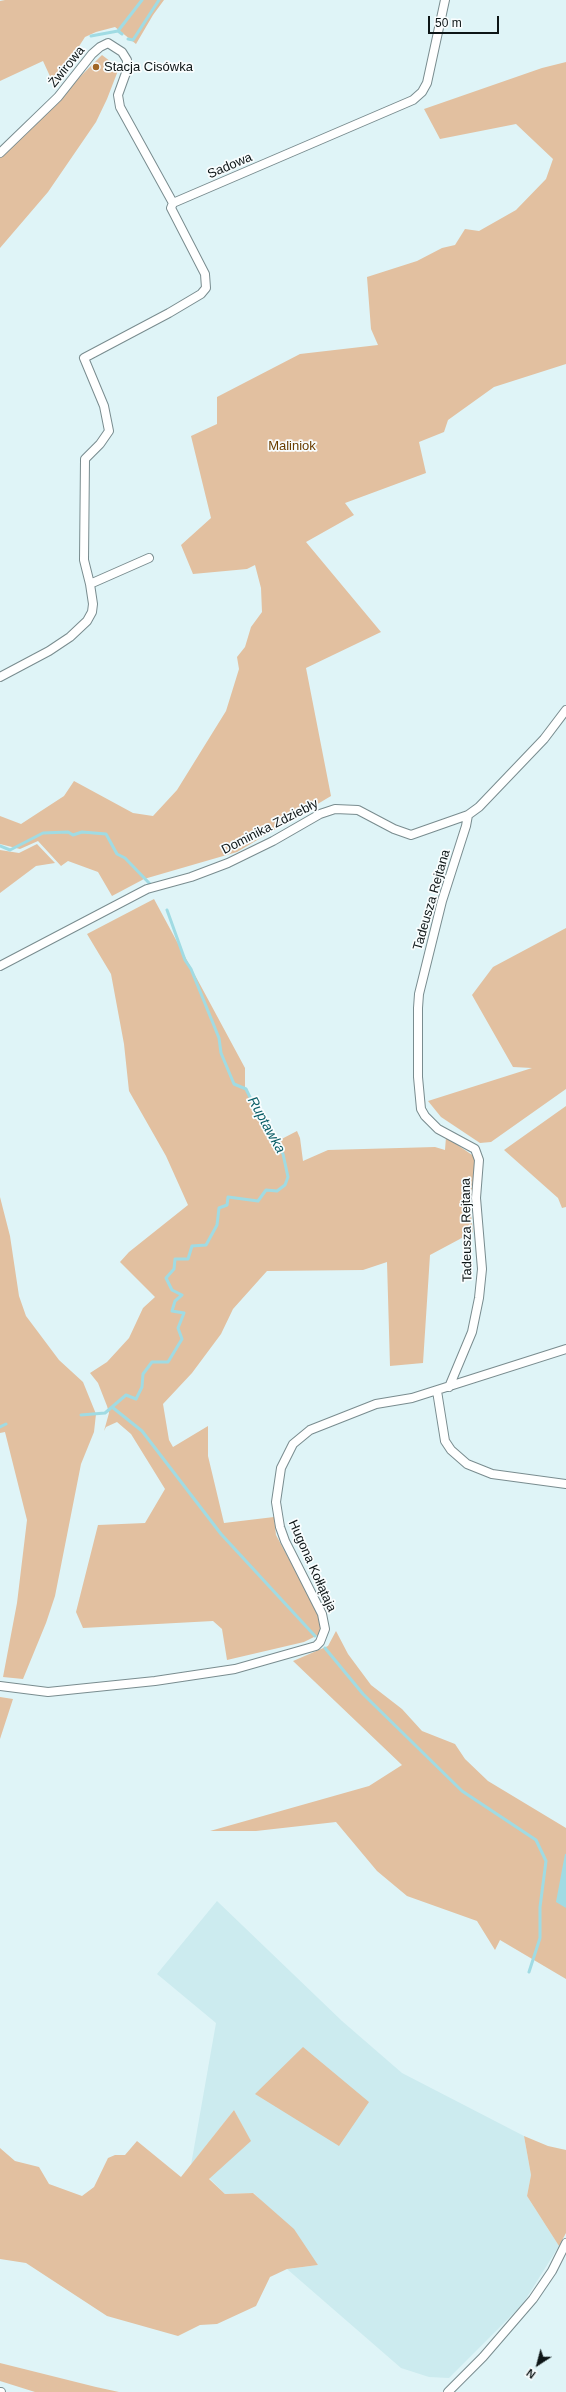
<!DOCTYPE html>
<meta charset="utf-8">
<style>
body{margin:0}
#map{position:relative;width:566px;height:2392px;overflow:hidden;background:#dff4f7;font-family:Arial,sans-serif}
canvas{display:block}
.north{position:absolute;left:518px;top:2344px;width:40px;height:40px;-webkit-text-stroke:3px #f9fdfe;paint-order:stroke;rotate:216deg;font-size:11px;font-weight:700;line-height:16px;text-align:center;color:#0d1516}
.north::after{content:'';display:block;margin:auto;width:14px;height:18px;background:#0d1516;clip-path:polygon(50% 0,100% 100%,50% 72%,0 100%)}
.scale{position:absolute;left:428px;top:16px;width:71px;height:18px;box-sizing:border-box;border:2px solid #0d1516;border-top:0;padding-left:5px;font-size:12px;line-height:14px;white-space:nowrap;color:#0d1516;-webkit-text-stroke:3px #f9fdfe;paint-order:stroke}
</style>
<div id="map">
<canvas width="566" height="2392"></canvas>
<div class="north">N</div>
<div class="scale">50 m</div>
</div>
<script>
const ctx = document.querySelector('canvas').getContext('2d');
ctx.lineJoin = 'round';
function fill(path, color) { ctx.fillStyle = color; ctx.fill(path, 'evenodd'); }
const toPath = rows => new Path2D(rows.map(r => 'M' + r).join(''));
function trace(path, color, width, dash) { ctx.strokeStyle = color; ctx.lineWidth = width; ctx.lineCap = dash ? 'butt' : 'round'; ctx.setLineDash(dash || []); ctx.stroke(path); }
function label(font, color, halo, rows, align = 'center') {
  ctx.font = font + ' Arial,sans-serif'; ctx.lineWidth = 3.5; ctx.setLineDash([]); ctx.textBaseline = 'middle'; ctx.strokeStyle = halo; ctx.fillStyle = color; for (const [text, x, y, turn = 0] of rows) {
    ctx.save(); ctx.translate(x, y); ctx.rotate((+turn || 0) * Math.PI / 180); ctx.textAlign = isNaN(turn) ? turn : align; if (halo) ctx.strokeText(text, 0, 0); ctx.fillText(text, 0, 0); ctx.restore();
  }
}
fill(toPath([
 [217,1901,342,2021,402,2073,524,2136,531,2175,527,2196,559,2246,522,2305,449,2378,429,2377,401,2368,287,2269,318,2265,254,2193,225,2194,209,2178,250,2141,234,2110,191,2165,216,2023,157,1974]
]), '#ccebef');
fill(toPath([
 [5,0,164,0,153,15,136,44,115,27,96,32,85,37,54,85,43,61,0,81,0,1],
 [102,55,119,68,107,99,96,122,48,192,0,248,0,156],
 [566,62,566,364,494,387,448,420,444,432,419,442,426,473,345,503,354,515,306,542,381,632,306,668,331,796,237,852,144,879,112,896,98,872,68,861,61,866,38,841,20,849,0,844,0,816,21,824,64,796,74,781,133,813,153,816,177,790,226,711,239,669,237,657,245,647,251,627,262,612,261,588,255,565,247,569,193,574,181,545,211,518,191,436,217,424,217,397,300,354,378,345,371,329,367,277,417,261,442,248,455,245,465,229,479,231,516,210,546,179,553,159,516,124,440,139,424,109,542,68],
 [37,844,55,863,36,866,0,893,0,850,19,853],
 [154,899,245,1068,245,1087,272,1144,297,1131,300,1138,303,1161,328,1150,435,1147,445,1150,446,1137,478,1159,470,1206,473,1232,430,1255,423,1363,390,1366,387,1262,363,1270,267,1271,233,1309,221,1334,192,1373,163,1404,169,1440,173,1447,208,1426,208,1456,224,1523,274,1517,276,1535,316,1609,322,1625,318,1635,304,1642,227,1660,222,1629,213,1621,83,1628,76,1612,98,1525,145,1523,165,1489,131,1434,117,1422,106,1427,104,1431,109,1413,107,1406,98,1383,90,1373,107,1362,129,1338,143,1308,155,1297,120,1262,129,1252,188,1205,166,1156,129,1091,124,1044,111,974,87,934],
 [566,928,566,1089,491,1142,480,1143,441,1117,428,1101,532,1068,513,1067,472,995,493,967],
 [566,1106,566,1207,562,1208,558,1198,504,1150],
 [0,1197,10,1236,19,1296,26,1316,59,1360,83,1382,96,1414,94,1432,81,1464,55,1596,46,1623,23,1679,3,1677,17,1603,27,1520,5,1432,0,1433],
 [336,1631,348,1654,371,1685,402,1709,422,1731,455,1744,465,1759,488,1781,566,1828,566,1979,500,1940,495,1950,477,1921,407,1896,377,1871,336,1822,256,1831,210,1831,369,1786,402,1765,293,1661,328,1646],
 [0,1697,13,1699,0,1739],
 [303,2047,369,2102,339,2146,255,2094],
 [234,2110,251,2141,209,2179,225,2194,253,2193,294,2229,318,2265,287,2269,270,2277,256,2306,217,2324,200,2325,178,2336,107,2316,26,2263,0,2259,0,2148,15,2161,39,2167,49,2184,82,2196,94,2187,108,2158,115,2155,125,2155,137,2141,181,2177],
 [524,2136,548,2146,566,2150,566,2233,559,2246,527,2196,531,2175],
 [0,2363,96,2387,119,2392,35,2392,0,2381]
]), '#e2c0a0');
fill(toPath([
 [565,1854,566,1854,566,1908,556,1902]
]), '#a0dbe3');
trace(toPath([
 [118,31,142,0],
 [91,36,118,31,122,34],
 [128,39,133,40,159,0],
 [0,846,10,850,43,833,68,832,73,835,82,832,106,834,117,854,125,858,150,884],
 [112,1407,142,1431,221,1534,315,1636],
 [81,1415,105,1413,126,1395,136,1399,142,1387,143,1374,152,1362,168,1362,182,1339,178,1328,184,1313,172,1311,175,1301,182,1295,172,1290,166,1278,174,1269,175,1259,188,1259,192,1246,206,1245,217,1225,219,1208,227,1205,228,1197,258,1201,266,1190,277,1191,285,1185,288,1177,283,1154,263,1124,246,1089,234,1084,221,1053,219,1038,191,969,185,960,167,910],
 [0,1427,6,1424],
 [325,1648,363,1694,462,1791,536,1840,546,1861,540,1907,540,1938,529,1972]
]), '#a0dbe3', 3);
const street = toPath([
 [0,153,58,97,92,54,100,47,108,43,122,52,127,60,127,70,118,95,120,107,173,203],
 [149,558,90,584,84,560,85,459,100,444,109,431,104,406,84,358,169,313,201,294,206,288,205,274,171,208,173,203,413,100,422,92,427,83,445,0],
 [0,677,49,651,70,637,87,621,92,612,93,604,90,584],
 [0,966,147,889,191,877,228,863,273,841,320,814,335,809,358,810,394,829,411,835,468,815,479,807,544,739,566,710],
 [449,1387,472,1332,479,1298,482,1269,476,1198,479,1160,475,1149,438,1129,425,1116,421,1109,418,1077,418,1008,419,994,442,901,466,826,468,815],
 [437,1391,445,1441,451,1450,467,1464,492,1474,566,1484],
 [0,1686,48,1692,155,1681,235,1669,316,1646,320,1642,325,1629,322,1614,285,1541,280,1527,276,1502,281,1468,293,1444,310,1430,376,1404,412,1398,566,1349],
 [0,2392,1,2392],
 [448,2392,483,2357,533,2299,552,2271,566,2243]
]);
trace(street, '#798c8f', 10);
trace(street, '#fff', 8);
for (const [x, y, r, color] of [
 [96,67,4,"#a16726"]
]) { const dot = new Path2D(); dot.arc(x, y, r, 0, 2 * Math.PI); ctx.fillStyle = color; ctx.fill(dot); trace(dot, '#f9fdfe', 1.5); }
label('13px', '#0d1516', '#f9fdfe', [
 ["Żwirowa",67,67,-51],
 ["Sadowa",230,166,-23],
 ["Dominika Zdziebły",270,827,-27],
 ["Tadeusza Rejtana",432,900,-74],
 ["Tadeusza Rejtana",467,1230,-91],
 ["Hugona Kołłątaja",312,1566,66]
]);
label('13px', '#0d1516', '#f9fdfe', [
 ["Stacja Cisówka",104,67]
], 'left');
label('13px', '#693d00', '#f9fdfe', [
 ["Maliniok",292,446]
]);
label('italic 14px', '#0c5f67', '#f9fdfe', [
 ["Ruptawka",266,1125,61]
]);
</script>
